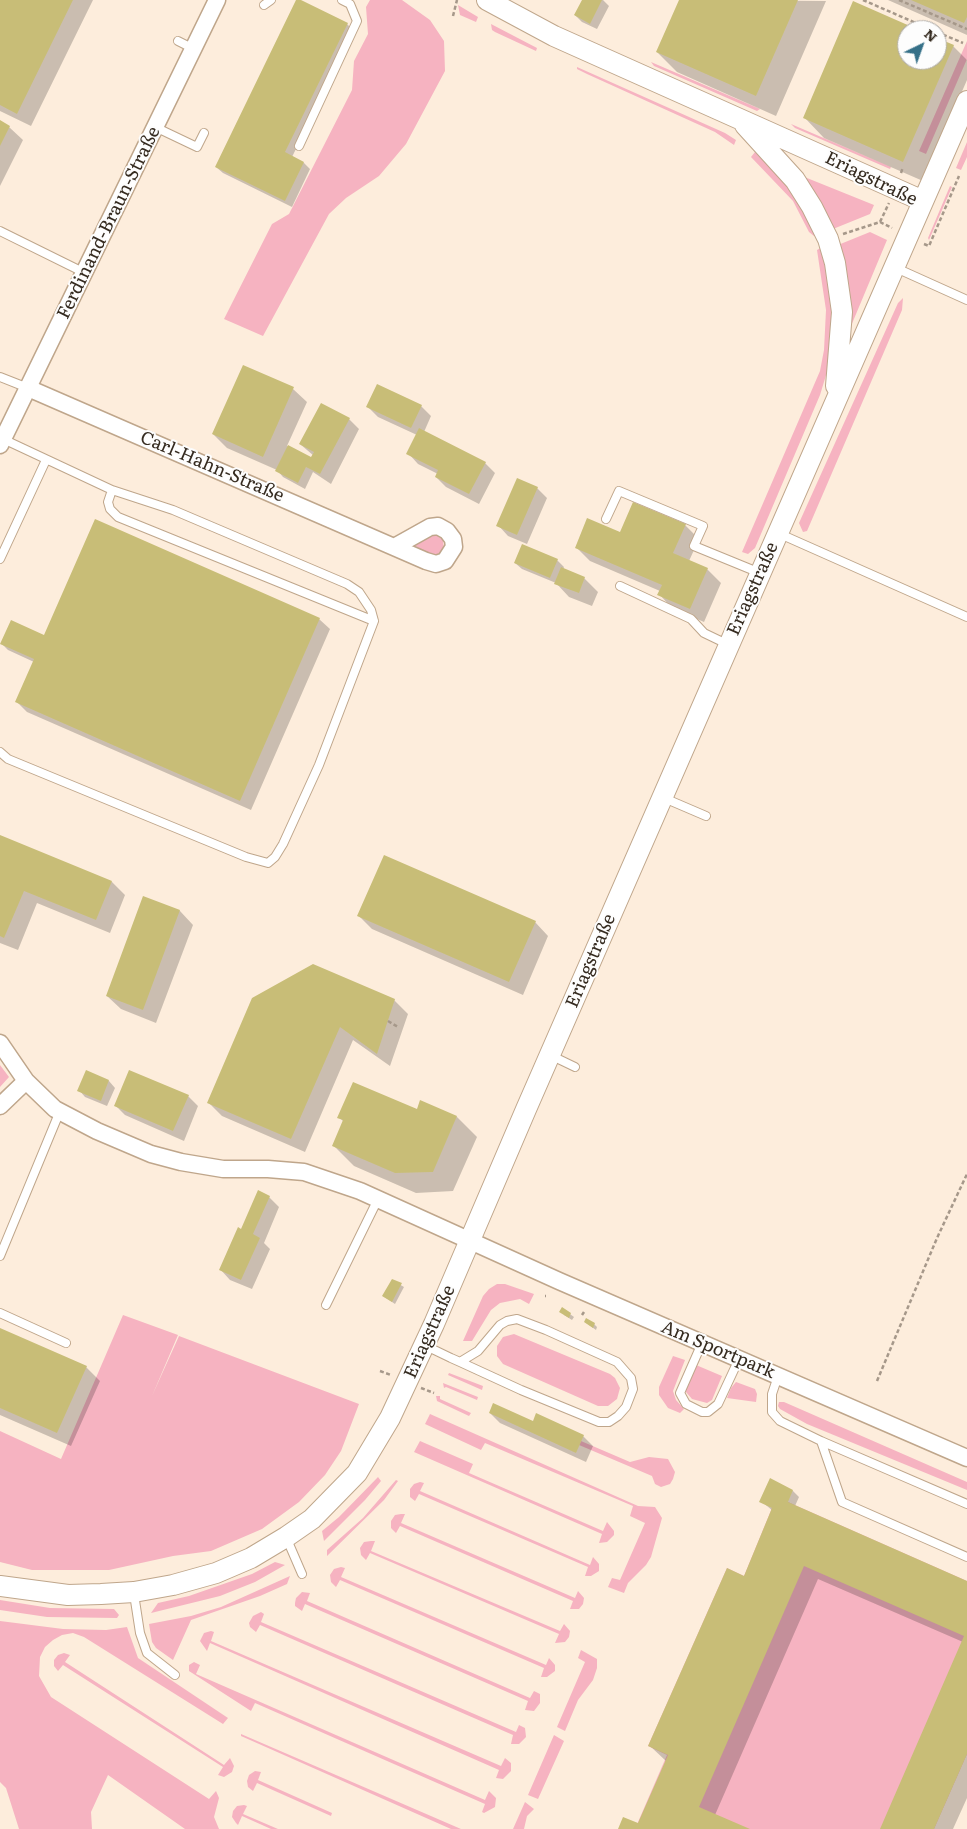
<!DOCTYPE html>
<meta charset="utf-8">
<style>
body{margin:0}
#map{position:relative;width:967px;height:1829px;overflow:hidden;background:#fdeddc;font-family:Literata,serif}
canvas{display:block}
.north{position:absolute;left:897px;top:20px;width:50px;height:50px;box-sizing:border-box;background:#fdfdfd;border:1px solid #ada9a5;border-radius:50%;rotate:42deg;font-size:14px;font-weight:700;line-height:20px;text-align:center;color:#352b20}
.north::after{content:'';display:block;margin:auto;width:18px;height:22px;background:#357088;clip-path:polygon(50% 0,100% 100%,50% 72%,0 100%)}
</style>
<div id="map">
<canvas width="967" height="1829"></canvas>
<div class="north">N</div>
</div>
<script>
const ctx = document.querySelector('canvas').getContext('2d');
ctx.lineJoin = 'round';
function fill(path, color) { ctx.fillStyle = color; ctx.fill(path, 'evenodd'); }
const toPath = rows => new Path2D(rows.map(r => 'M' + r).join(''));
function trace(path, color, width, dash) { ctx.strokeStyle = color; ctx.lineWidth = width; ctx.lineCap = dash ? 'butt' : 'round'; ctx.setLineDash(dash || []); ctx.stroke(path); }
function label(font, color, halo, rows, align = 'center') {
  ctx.font = font + ' Literata,serif'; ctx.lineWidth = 4; ctx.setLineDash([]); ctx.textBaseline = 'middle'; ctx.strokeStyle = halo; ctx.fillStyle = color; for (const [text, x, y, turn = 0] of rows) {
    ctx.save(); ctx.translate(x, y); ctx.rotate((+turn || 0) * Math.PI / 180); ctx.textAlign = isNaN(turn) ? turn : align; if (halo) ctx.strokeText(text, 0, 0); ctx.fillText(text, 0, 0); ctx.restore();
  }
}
fill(toPath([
 [370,0,402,0,430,20,444,41,445,71,406,144,379,176,346,198,329,214,263,336,224,319,272,224,289,214,352,90,354,61,368,34,366,7],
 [458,5,478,17,476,22,460,15],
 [491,24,537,48,536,51,495,32,492,30],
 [967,41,967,59,926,154,919,151],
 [651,62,760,109,757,111,654,66],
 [577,67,725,133,736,140,734,145,715,132,587,74,577,69],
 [791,124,891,167,890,169,795,128],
 [967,142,967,157,961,170,956,168],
 [755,152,770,165,798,198,816,235,814,236,809,232,793,201,751,157],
 [802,176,874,205,870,214,833,229,819,199],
 [950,186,952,187,929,240,928,238],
 [870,232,887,240,851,326,846,270,838,245],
 [822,247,833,309,827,372,820,395,755,548,748,554,742,552,820,371,824,350,826,310,817,250],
 [903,298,902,310,807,531,803,532,799,523,898,303],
 [430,534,436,534,443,540,444,549,438,556,433,556,415,546],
 [0,1065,9,1077,0,1087],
 [497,1284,505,1284,534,1294,529,1304,520,1299,500,1303,491,1310,472,1341,463,1341,483,1296,489,1289],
 [123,1315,178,1335,152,1396,179,1336,359,1404,341,1451,325,1475,299,1502,262,1529,211,1551,173,1556,109,1570,32,1570,0,1562,0,1431,61,1459],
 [514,1334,610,1374,615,1378,620,1388,617,1399,608,1406,598,1406,503,1364,497,1356,497,1346,503,1337],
 [673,1356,685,1360,673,1391,676,1400,684,1409,680,1413,668,1408,659,1395,659,1387],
 [696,1365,722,1376,712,1400,707,1403,692,1399,686,1392,686,1388],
 [449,1373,483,1386,482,1390,448,1375],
 [736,1382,755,1389,757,1394,756,1402,727,1398,731,1388],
 [443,1383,478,1397,477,1400,446,1387,444,1388],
 [436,1396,440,1396,440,1399,471,1413,469,1416,437,1401],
 [779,1402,784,1402,967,1482,967,1490,807,1424,780,1409,778,1406],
 [430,1414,638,1506,655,1507,662,1518,651,1557,646,1565,628,1583,624,1593,608,1587,612,1578,620,1580,645,1523,630,1516,633,1506,485,1443,481,1450,425,1424],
 [420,1441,473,1464,469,1473,603,1531,607,1522,614,1531,614,1535,607,1542,599,1543,602,1534,414,1452],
 [581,1441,630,1462,649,1457,668,1459,675,1472,673,1479,670,1484,661,1487,655,1484,652,1476,579,1445],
 [378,1477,381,1481,365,1500,324,1541,322,1531,339,1517],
 [396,1480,398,1481,384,1500,327,1556,327,1550,363,1518],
 [420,1482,424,1483,420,1491,590,1565,593,1557,599,1564,599,1571,591,1576,585,1576,588,1567,419,1494,415,1501,410,1497,410,1489,414,1484],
 [788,1502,967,1581,967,1754,934,1829,635,1829,667,1755,648,1746,727,1568,744,1576,772,1508],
 [401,1514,405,1514,401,1523,575,1598,578,1591,584,1598,583,1604,579,1609,570,1609,573,1601,400,1526,396,1533,391,1528,391,1521,395,1515],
 [371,1541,375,1541,371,1551,560,1631,564,1624,570,1631,569,1637,565,1642,555,1643,559,1634,370,1553,366,1560,361,1555,360,1548,364,1542],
 [275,1562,285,1565,255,1582,220,1596,151,1613,158,1603,189,1596,252,1574],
 [341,1567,345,1568,341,1577,546,1665,549,1658,555,1665,555,1671,547,1677,541,1677,544,1668,340,1580,336,1587,331,1582,330,1575,334,1569],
 [290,1576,287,1584,260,1596,191,1620,173,1660,156,1648,152,1642,149,1624,191,1616,221,1607],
 [302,1592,310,1593,307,1601,530,1698,534,1691,540,1694,540,1703,534,1711,525,1710,528,1701,305,1604,302,1611,295,1606,295,1603,296,1598],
 [0,1600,50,1608,114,1609,119,1615,117,1618,47,1617,0,1610],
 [261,1612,264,1614,261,1622,516,1732,519,1725,525,1728,526,1737,519,1744,511,1744,513,1735,260,1625,256,1632,250,1627,249,1623,253,1616],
 [0,1621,63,1629,106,1630,127,1627,138,1658,228,1718,223,1724,84,1637,73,1633,62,1635,53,1640,45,1647,40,1657,39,1676,51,1697,209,1799,216,1791,219,1798,214,1817,219,1829,185,1829,108,1775,91,1812,92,1829,19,1829,6,1788,0,1782],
 [211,1631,214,1632,211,1641,501,1766,505,1758,511,1763,511,1771,503,1779,496,1778,499,1770,210,1643,207,1651,200,1641,204,1633],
 [581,1650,597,1659,597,1668,593,1680,578,1700,565,1731,557,1727,585,1662,578,1658],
 [64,1653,70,1655,65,1662,224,1765,230,1758,234,1766,232,1772,224,1777,218,1775,223,1767,63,1665,58,1671,54,1666,54,1660,58,1655],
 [194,1662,200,1665,196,1674,485,1800,489,1791,496,1798,495,1807,484,1813,482,1812,485,1804,255,1703,251,1711,189,1671,189,1665],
 [241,1734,461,1829,451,1829,241,1736],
 [554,1735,564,1741,538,1799,528,1795],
 [255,1771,261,1772,258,1780,332,1813,331,1816,257,1783,253,1791,248,1787,247,1781,249,1775],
 [525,1802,534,1809,527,1816,524,1829,513,1829],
 [244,1805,247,1806,243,1814,278,1829,271,1829,242,1816,238,1825,236,1823,232,1817,233,1811,237,1806]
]), '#f6b3c1');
fill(toPath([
 [0,0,93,0,31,126,0,111],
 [298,0,347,24,354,31,292,157,304,163,310,169,292,207,223,173,216,167],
 [583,0,603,0,609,6,597,29,582,22,575,15],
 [680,0,826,1,776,116,677,72,657,52],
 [888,0,967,0,967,35],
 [854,3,917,30,907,30,907,60,937,60,937,39,953,46,967,60,967,80,923,181,824,138,804,117],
 [0,122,9,127,23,140,0,186],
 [293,389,307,402,287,446,311,458,314,456,300,444,349,419,359,429,331,484,313,472,305,489,283,477,277,470,227,448,213,434],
 [421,406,431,416,424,432,485,463,495,473,479,504,446,487,436,477,438,474,418,464,408,453,417,435,378,417,368,407],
 [537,488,547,498,527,544,508,536,498,525],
 [685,525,699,539,689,561,707,569,721,583,704,622,672,608,659,594,660,591,590,561,576,547,620,534],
 [557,560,564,567,563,570,584,578,598,592,592,606,569,597,556,583,522,569,515,563],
 [319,619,330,629,251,810,27,712,17,702,34,662,8,650,2,644,45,637],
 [0,836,112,882,125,895,110,933,37,903,18,950,0,943],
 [144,898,180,911,193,925,156,1023,121,1009,107,996],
 [359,916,535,922,548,936,523,995,372,929],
 [253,999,394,1000,408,1014,390,1066,353,1040,305,1152,222,1116,208,1102],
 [87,1072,109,1081,115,1088,107,1106,85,1097,79,1090],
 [188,1096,198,1106,184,1141,125,1115,115,1105],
 [421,1102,457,1117,477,1137,453,1191,416,1193,354,1166,334,1146,344,1122,339,1117,417,1111],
 [269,1197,279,1207,264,1243,270,1249,252,1289,230,1280,220,1269,241,1231],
 [392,1280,404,1287,395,1304,383,1296],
 [563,1309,574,1317,572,1320,564,1315],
 [585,1322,594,1324,597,1327,596,1330],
 [0,1329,86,1367,100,1381,71,1446,0,1415],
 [490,1413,583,1436,593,1446,586,1462,500,1423],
 [771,1480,793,1491,799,1497,795,1506,967,1582,967,1798,953,1829,881,1829,963,1642,818,1579,715,1815,747,1829,619,1829,638,1825,666,1761,650,1746,744,1577,773,1511,761,1501]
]), '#0003');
fill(toPath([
 [0,0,73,0,17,114,0,105],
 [296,0,301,0,348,23,285,152,304,162,285,201,215,167],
 [582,0,602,0,590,24,574,15],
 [679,0,798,0,756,96,656,52],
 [911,0,967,0,967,17,964,23],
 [853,1,919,30,907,30,907,60,937,60,937,38,954,45,903,162,803,118],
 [0,120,10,126,0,146],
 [243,365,294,387,263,457,212,434],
 [377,384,422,405,411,428,366,407],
 [321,403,350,418,320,474,306,467,298,483,275,471,288,445,311,457,314,452,299,444],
 [419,428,486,462,469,494,435,477,438,470,406,454],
 [517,478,538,487,517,535,496,526],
 [633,502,686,524,673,553,708,568,690,609,657,595,662,585,575,548,587,518,620,532],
 [95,519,320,618,240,801,15,702,34,659,0,644,11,620,44,635],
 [522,544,558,559,550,578,514,563],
 [561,567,585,577,579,593,554,584],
 [0,835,112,881,96,920,24,891,4,938,0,936],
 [384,855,536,921,509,982,357,916],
 [143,896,180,910,143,1010,106,996],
 [313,964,395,999,377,1054,340,1027,291,1139,207,1103,252,998],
 [86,1070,109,1080,101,1101,77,1091],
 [129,1070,189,1095,173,1131,114,1106],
 [353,1082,417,1109,420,1100,457,1116,433,1172,395,1173,332,1146,343,1120,337,1118],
 [258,1190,270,1196,253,1234,260,1238,241,1280,219,1270,238,1227,241,1229],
 [392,1279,402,1283,392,1302,382,1296],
 [562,1307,571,1313,569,1318,559,1312],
 [586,1318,595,1323,593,1328,584,1322],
 [0,1328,87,1366,57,1433,0,1408],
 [493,1403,533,1421,536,1413,584,1435,576,1453,489,1413],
 [770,1478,793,1490,788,1502,967,1581,967,1754,934,1829,880,1829,964,1636,804,1566,699,1807,750,1829,618,1829,623,1817,638,1823,668,1755,648,1746,727,1568,744,1576,772,1508,759,1502]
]), '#c8bd77');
const service = toPath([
 [264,5,271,0],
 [178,41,194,49],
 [155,127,197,147,204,133],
 [299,146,357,21,350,4,342,0],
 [0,231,85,273],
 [896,268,967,300],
 [0,377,28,388],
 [112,490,108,502,110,509,118,517,374,621],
 [606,519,619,491,703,526,694,546,760,573],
 [780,534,967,617],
 [0,559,46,460],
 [620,586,691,619,704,633,729,645],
 [0,752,8,759,246,857,268,863,275,857,283,844,319,765,374,621,371,610,359,592,347,584,173,510,112,490,3,439],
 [664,798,706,816],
 [550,1055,575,1067],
 [0,1256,60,1111],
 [326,1305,378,1199],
 [0,1313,66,1343],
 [702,1343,680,1393,686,1404,702,1412,708,1412,718,1404,739,1359],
 [424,1345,451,1358,460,1362,521,1390,599,1422,609,1422,618,1416,626,1407,633,1389,631,1378,617,1362,546,1330,517,1319,507,1321,500,1325,478,1351,460,1362],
 [778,1376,772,1394,772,1412,780,1421,821,1441,842,1502,967,1557],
 [821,1441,967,1504],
 [286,1537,302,1574],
 [134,1594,140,1633,147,1653,175,1675]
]);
const minor = toPath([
 [28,388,426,561,436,564,445,561,454,547,453,539,447,531,438,526,430,527,396,546],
 [0,445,217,0],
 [0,1043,26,1081,55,1109,97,1131,151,1154,181,1162,223,1169,268,1169,304,1172,360,1191,559,1281,967,1458],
 [0,1106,26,1081]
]);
const tertiary = toPath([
 [487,0,554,36,923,201],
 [745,125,795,180,812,207,828,239,835,263,842,312,836,386],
 [0,1586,68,1595,101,1594,134,1592,173,1585,216,1573,251,1558,286,1537,312,1519,357,1473,390,1418,434,1324,527,1107,967,101]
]);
trace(service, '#bfa68b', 10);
trace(minor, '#bfa68b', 19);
trace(tertiary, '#bfa68b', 22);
trace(toPath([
 [863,0,932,30],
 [899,0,967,29],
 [453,16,457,0],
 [937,32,963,43],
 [901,173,903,167],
 [880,222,892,228],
 [843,234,880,222,889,203],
 [924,244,929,246,959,176],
 [388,1021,398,1027],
 [545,1296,546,1296],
 [582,1315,584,1312],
 [380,1371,391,1375],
 [877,1381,937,1238,967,1174],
 [421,1388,434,1393]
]), '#a6988a', 2.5, [4, 2.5]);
trace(service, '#fff', 8);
trace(minor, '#fff', 16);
trace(tertiary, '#fff', 20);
label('18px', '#352b20', '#fdfdfd', [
 ["Eriagstraße",871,179,26],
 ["Ferdinand-Braun-Straße",109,223,-64],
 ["Carl-Hahn-Straße",212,467,23],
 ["Eriagstraße",753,589,-66],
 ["Eriagstraße",591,961,-67],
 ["Eriagstraße",430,1332,-66],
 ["Am Sportpark",718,1350,23]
]);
</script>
